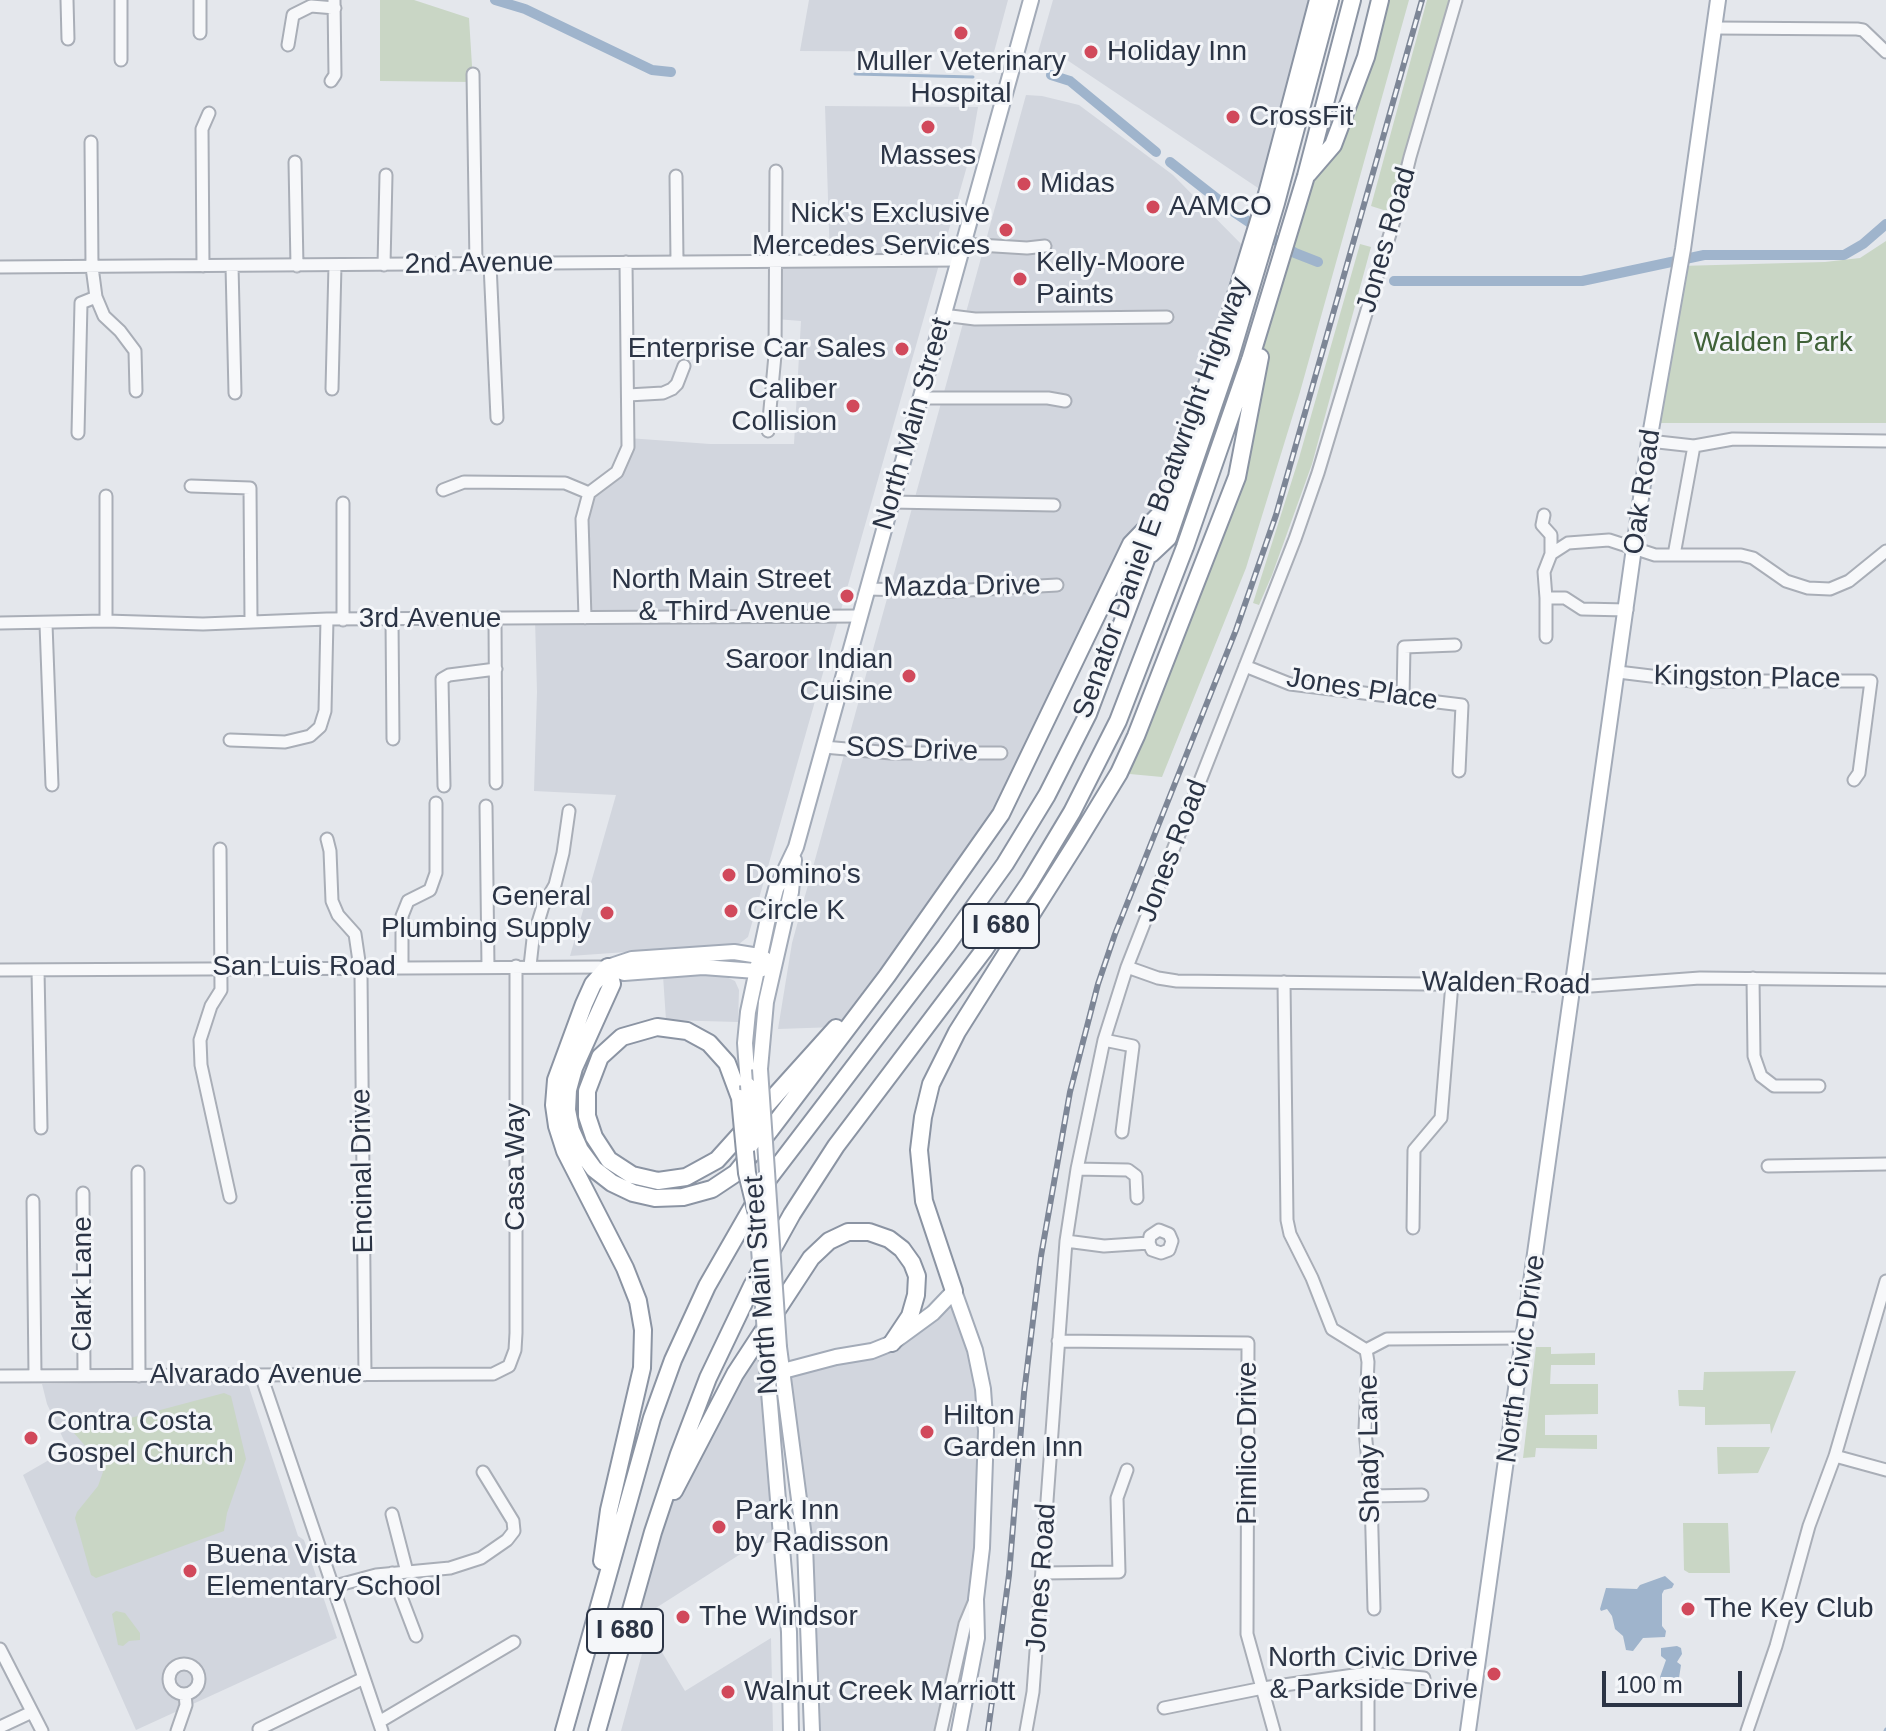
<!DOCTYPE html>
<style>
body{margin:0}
#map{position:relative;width:1886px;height:1731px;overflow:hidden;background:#e4e7ec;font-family:Helvetica,sans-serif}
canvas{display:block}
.scale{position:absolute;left:1602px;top:1671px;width:140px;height:36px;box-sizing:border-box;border:4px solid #2b3445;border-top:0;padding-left:10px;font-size:24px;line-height:28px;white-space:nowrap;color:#2b3445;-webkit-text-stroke:6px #f4f6f9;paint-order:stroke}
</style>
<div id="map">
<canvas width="1886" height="1731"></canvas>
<div class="scale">100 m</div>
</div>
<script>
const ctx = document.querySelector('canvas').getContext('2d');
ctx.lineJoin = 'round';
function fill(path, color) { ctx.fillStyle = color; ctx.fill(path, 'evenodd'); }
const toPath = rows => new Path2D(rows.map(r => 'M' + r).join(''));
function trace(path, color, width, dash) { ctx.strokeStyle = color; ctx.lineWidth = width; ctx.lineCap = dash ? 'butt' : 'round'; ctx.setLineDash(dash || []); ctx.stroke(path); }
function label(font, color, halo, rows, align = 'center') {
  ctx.font = font + ' Helvetica,sans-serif'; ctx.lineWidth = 6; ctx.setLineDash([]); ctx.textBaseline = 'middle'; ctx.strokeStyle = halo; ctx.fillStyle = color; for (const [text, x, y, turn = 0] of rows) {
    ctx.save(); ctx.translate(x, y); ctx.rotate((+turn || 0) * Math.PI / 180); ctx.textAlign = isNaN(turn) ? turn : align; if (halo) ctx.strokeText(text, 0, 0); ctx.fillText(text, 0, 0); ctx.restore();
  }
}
fill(toPath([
 [809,0,1008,0,994,52,800,51],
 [1053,0,1318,0,1267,194,1067,60,1037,56],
 [1026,95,1042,96,1079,105,1173,175,1249,252,1165,509,1131,544,1001,814,836,1027,778,1029,792,943],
 [825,106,978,107,969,159,748,937,739,944,570,956,616,795,534,791,537,692,535,619,585,617,582,519,589,493,617,472,628,438,710,444,794,444,801,321,776,319,777,260,830,260],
 [706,975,724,976,735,981,739,990,738,1022,666,1020,663,976],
 [954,1291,983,1389,982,1548,941,1731,812,1731,809,1629,782,1371,872,1351],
 [764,1326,781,1539,750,1548,626,1627,654,1532],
 [242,1379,248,1384,298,1536,304,1540,337,1638,136,1730,23,1475,68,1449,47,1404,42,1384],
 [771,1638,773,1731,621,1731,646,1639,656,1642,685,1691]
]), '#d2d6de');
fill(toPath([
 [380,0,414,0,469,18,473,82,380,81],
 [1382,0,1409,0,1300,392,1246,568,1162,777,1119,773,1237,477,1274,281,1306,176,1333,144],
 [1427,0,1456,0,1396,214,1371,206],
 [1886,241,1886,423,1652,423,1680,266,1825,262,1860,258],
 [1360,244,1371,247,1312,464,1272,575,1259,605,1253,603,1299,458],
 [1536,1347,1551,1347,1551,1354,1595,1353,1595,1365,1551,1365,1550,1384,1598,1384,1598,1414,1545,1415,1545,1435,1597,1435,1597,1449,1536,1448,1535,1457,1523,1458],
 [1796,1371,1771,1434,1770,1424,1705,1425,1705,1407,1679,1406,1678,1390,1703,1390,1704,1372],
 [224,1393,231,1396,246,1459,227,1513,224,1531,96,1578,91,1575,75,1518,77,1512,98,1486,103,1472,101,1464,74,1433],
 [1717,1447,1770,1447,1758,1473,1718,1474],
 [1683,1523,1728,1523,1730,1573,1689,1573,1684,1570],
 [116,1611,125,1613,140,1633,140,1640,129,1641,123,1646,118,1645,112,1614]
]), '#c9d6c5');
fill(toPath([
 [1665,1576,1674,1584,1672,1588,1664,1590,1662,1594,1662,1626,1666,1631,1665,1637,1643,1638,1633,1651,1626,1650,1623,1636,1615,1629,1612,1616,1607,1609,1601,1611,1600,1609,1606,1588,1637,1589,1640,1585],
 [1677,1646,1681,1648,1682,1654,1677,1662,1681,1665,1679,1678,1668,1678,1663,1683,1660,1677,1666,1660,1661,1656,1661,1648]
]), '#9fb4cc');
trace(toPath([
 [855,74,973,77],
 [1885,1731,1886,1729]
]), '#9fb4cc', 3);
trace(toPath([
 [495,0,525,9,652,70,671,72],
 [1051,75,1070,81,1156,152],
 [1170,162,1234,212,1295,253,1318,262],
 [1394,281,1582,281,1704,255,1844,255,1863,244,1886,224]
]), '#9fb4cc', 10);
const minor = toPath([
 [67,0,68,39],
 [121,0,121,60],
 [200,0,200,33],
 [1715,28,1857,29,1863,30,1886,52],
 [288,45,293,15,311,6,335,8],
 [473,74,476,264],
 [331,81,335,75,334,0],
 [91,142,92,267,96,297,104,316,120,331,135,351,136,391],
 [295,162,297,266],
 [676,176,677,261],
 [963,244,1027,248,1045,246],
 [490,264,497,418],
 [384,265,386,175],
 [203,266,202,129,209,113],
 [232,266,235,393],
 [0,267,959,260],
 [943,315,975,319,1167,317],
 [332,389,335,265],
 [628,395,663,393,672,389,677,384,684,366],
 [920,398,1048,398,1065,401],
 [768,431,775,355,776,171],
 [78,433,81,303,96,297],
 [1649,441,1694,446,1733,439,1886,441],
 [191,486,250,488,251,620],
 [443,490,464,482,565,483,589,493],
 [106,496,106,621],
 [891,502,1054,505],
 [343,503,343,620],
 [1544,515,1542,525,1551,535,1551,554],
 [1674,555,1694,446],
 [867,589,951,591,1057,585],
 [1546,598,1546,637],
 [1627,610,1582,609,1565,598,1546,598,1544,572,1551,554,1568,543,1609,540,1655,555,1741,555,1753,558,1786,581,1808,588,1830,589,1849,581,1886,551],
 [585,618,582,519,589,493,617,472,628,447,626,262],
 [392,620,393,739],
 [495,620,496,783],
 [0,623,106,621,203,624,327,619,860,616],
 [46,624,52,785],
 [1245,666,1290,684,1462,705,1459,771],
 [1618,672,1692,681,1871,681,1859,773,1854,780],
 [1403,698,1404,647,1455,645],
 [230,740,285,742,310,736,320,727,325,711,327,619],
 [824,747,891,753,1001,753],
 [444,786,442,679,449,675,496,669],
 [486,806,488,967],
 [327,839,330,851,332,901,338,915,355,934,361,975,365,1375],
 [220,849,221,990,211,1006,200,1040,201,1065,230,1197],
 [530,966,533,939,543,906,555,885,563,853,569,811],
 [402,967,402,916,408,901,430,890,436,873,436,803],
 [1127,967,1158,978,1177,981,1591,986,1700,978,1886,980],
 [0,970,608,967],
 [38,970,41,1128],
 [1753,978,1754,1056,1761,1076,1774,1086,1819,1086],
 [1284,982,1287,1220,1290,1234,1312,1278,1332,1329,1366,1350,1368,1362,1365,1430,1371,1496,1374,1609],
 [1104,1040,1133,1046,1122,1132],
 [1768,1166,1886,1164],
 [1077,1169,1128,1170,1136,1176,1137,1198],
 [138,1172,139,1376],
 [83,1193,84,1375],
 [33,1201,35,1375],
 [1413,1228,1414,1150,1441,1118,1452,983],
 [1066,1241,1104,1246,1149,1243,1152,1250,1161,1253,1169,1250,1172,1241,1169,1234,1159,1230,1150,1236,1149,1243],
 [1058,1341,1248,1343,1247,1634,1274,1731],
 [1366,1350,1387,1339,1524,1338],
 [0,1376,493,1374,509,1366,515,1350,516,1333,516,966],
 [264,1384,382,1731],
 [1835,1456,1886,1470],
 [1371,1496,1422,1495],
 [392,1514,407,1572],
 [392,1573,416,1636],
 [1043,1573,1119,1572,1117,1498,1127,1470],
 [335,1586,376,1575,450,1568,481,1558,507,1540,514,1531,513,1521,483,1472],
 [0,1649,42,1731],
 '169 1679a15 15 0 1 1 30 0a15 15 0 1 1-30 0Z',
 [1368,1673,1368,1731],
 [1164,1708,1263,1688,1368,1673,1424,1678],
 [379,1722,514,1642],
 [0,1727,32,1712],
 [259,1729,364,1678],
 [177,1731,186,1705,185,1694],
 [941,1731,965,1624,975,1600],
 [1026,1731,1033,1692,1066,1241,1077,1169,1104,1040,1127,967,1295,539,1318,473,1396,214,1410,157,1456,0],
 [1747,1731,1776,1646,1809,1526,1835,1456,1886,1281]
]);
const major = toPath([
 [608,967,632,959,734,952,759,956,765,959],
 [608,967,624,973,703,967,756,971,762,969],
 [760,1069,766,1002,791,892,794,860],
 [748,1085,745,1043,748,1012,767,923,776,889,796,847,1031,0],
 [779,1347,805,1545,812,1731],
 [767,1368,789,1632,791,1731],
 [768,1375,836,1357,872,1351,892,1343,933,1313,954,1291,975,1350,983,1389,986,1431,982,1548,976,1599,977,1638,959,1731],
 [1468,1731,1649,441,1683,249,1718,0]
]);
const highway = toPath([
 [1308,174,1333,145,1366,57,1380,0],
 [1151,554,1168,538,1230,357,1276,203,1330,0],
 [608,967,612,984,574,1068,568,1090,567,1110,571,1130,580,1150,594,1169,612,1183,633,1193,655,1198,683,1197,712,1189,736,1173,771,1129,887,976,1001,814,1131,544,1161,513],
 [740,1098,727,1063,709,1043,687,1031,657,1027,622,1037,600,1057,587,1091,587,1116,594,1137,609,1160,632,1175,658,1181,686,1177,717,1160,836,1028],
 [954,1291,924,1201,919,1150,923,1117,931,1084,957,1032,1077,842,1119,773,1136,736,1237,477,1260,357],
 [674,1491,735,1374,811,1258,829,1241,848,1232,869,1232,889,1239,902,1249,912,1263,917,1276,916,1295,910,1316,892,1343],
 [602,1561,609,1510,642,1368,643,1330,638,1301,625,1268,565,1151,557,1126,554,1105,556,1080,584,1004,593,984,608,967],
 [564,1731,652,1418,673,1360,707,1286,769,1178,946,946,1005,864,1047,795,1088,714,1165,509,1225,331,1267,194,1318,0],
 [597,1731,653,1532,679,1454,708,1378,752,1286,792,1214,836,1146,984,950,1030,882,1072,812,1118,721,1185,547,1250,360,1306,176,1352,0]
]);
trace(minor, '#a9aeb7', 15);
trace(major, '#a3abb8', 18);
trace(highway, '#8b94a3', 20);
trace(minor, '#f7f8fa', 11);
trace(major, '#fff', 14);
trace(highway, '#fff', 16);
const rail = toPath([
 [988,1731,1009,1575,1024,1393,1041,1256,1070,1092,1098,984,1115,934,1236,630,1276,515,1422,0]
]);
trace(rail, '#7d8696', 6);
trace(rail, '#f4f6f9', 3, [9]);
const majorBridge = toPath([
 [760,1069,779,1347],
 [748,1085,752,1144],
 [756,1205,767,1363]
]);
const highwayBridge = toPath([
 [740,1098,747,1173,757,1214]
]);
trace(majorBridge, '#a3abb8', 18, []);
trace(highwayBridge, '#8b94a3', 20, []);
trace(majorBridge, '#fff', 14);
trace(highwayBridge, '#fff', 16);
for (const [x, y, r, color] of [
 [961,33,8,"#d1495b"],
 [1091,52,8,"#d1495b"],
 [1233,117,8,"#d1495b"],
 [928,127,8,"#d1495b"],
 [1024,184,8,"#d1495b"],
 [1153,207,8,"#d1495b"],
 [1006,230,8,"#d1495b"],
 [1020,279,8,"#d1495b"],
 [902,349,8,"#d1495b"],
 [853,406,8,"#d1495b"],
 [847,596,8,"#d1495b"],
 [909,676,8,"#d1495b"],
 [729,875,8,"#d1495b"],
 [731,911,8,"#d1495b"],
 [607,913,8,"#d1495b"],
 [927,1432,8,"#d1495b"],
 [31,1438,8,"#d1495b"],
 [719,1527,8,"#d1495b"],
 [190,1571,8,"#d1495b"],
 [1688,1609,8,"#d1495b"],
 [683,1617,8,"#d1495b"],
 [1494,1674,8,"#d1495b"],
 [728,1692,8,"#d1495b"]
]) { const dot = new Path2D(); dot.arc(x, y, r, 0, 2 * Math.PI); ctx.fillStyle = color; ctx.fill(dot); trace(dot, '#f4f6f9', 3); }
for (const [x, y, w] of [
 [1001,926,76],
 [625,1631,76]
]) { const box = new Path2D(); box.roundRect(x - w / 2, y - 22, w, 44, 6); ctx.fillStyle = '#f4f6f9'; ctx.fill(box); trace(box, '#2b3445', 2); }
label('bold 26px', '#2b3445', null, [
 ["I 680",1001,926],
 ["I 680",625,1631]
]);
label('28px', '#2b3445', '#f4f6f9', [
 ["Holiday Inn",1107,52],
 ["Muller Veterinary",961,62,"center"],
 ["Hospital",961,94,"center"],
 ["CrossFit",1249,117],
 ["Masses",928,156,"center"],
 ["Midas",1040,184],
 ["AAMCO",1169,207],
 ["Nick's Exclusive",990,214,"right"],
 ["Mercedes Services",990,246,"right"],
 ["Kelly-Moore",1036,263],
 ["Paints",1036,295],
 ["Enterprise Car Sales",886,349,"right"],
 ["Caliber",837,390,"right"],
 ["Collision",837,422,"right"],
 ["North Main Street",831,580,"right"],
 ["& Third Avenue",831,612,"right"],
 ["Saroor Indian",893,660,"right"],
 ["Cuisine",893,692,"right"],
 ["Domino's",745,875],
 ["General",591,897,"right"],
 ["Plumbing Supply",591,929,"right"],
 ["Circle K",747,911],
 ["Hilton",943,1416],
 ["Garden Inn",943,1448],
 ["Contra Costa",47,1422],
 ["Gospel Church",47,1454],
 ["Park Inn",735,1511],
 ["by Radisson",735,1543],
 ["Buena Vista",206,1555],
 ["Elementary School",206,1587],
 ["The Key Club",1704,1609],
 ["The Windsor",699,1617],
 ["North Civic Drive",1478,1658,"right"],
 ["& Parkside Drive",1478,1690,"right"],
 ["Walnut Creek Marriott",744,1692]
], 'left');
label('28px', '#2b3445', '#f4f6f9', [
 ["Jones Road",1387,240,-74],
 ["2nd Avenue",479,264,-1],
 ["North Main Street",913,424,-74],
 ["Oak Road",1643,492,-82],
 ["Senator Daniel E Boatwright Highway",1162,498,-70],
 ["Mazda Drive",962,587,-1],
 ["3rd Avenue",430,619],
 ["Kingston Place",1747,678,1],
 ["Jones Place",1362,690,9],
 ["SOS Drive",912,750,2],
 ["Jones Road",1173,851,-69],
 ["San Luis Road",304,967],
 ["Walden Road",1506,984,1],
 ["Casa Way",516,1167,-90],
 ["Encinal Drive",363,1171,-91],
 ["Clark Lane",83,1284,-90],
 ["North Main Street",762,1285,-94],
 ["North Civic Drive",1522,1359,-82],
 ["Alvarado Avenue",256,1375],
 ["Pimlico Drive",1248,1443,-90],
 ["Shady Lane",1370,1449,-91],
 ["Jones Road",1042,1578,-86]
]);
label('28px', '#3f6138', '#f4f6f9', [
 ["Walden Park",1773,343]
]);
</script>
